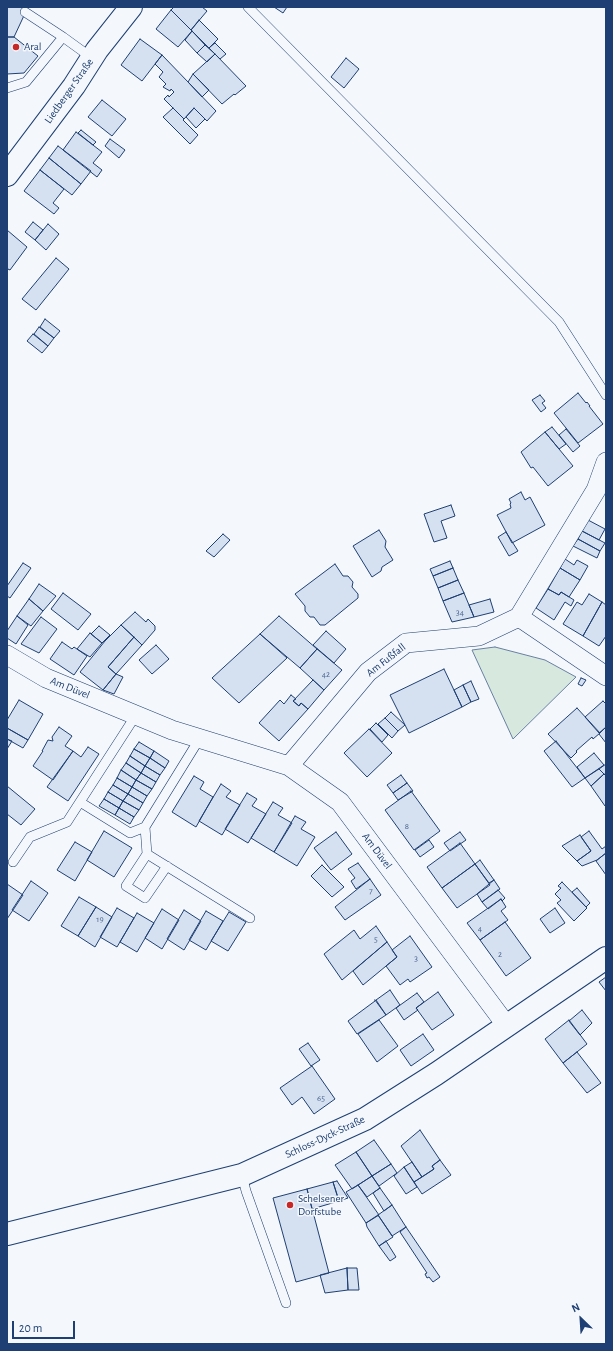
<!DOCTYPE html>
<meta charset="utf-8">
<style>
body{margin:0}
#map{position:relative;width:613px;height:1351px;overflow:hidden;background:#f4f7fb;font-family:"Alegreya Sans",sans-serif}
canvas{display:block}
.frame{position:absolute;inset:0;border:8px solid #1d3f73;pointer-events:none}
.north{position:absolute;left:561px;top:1299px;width:40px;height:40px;-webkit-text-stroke:3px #f4f7fb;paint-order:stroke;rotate:335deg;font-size:11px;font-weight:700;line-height:16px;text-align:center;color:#1d3f73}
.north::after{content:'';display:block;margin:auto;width:14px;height:18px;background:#1d3f73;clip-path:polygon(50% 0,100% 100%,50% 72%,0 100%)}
.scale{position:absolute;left:12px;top:1321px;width:63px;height:18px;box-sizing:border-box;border:2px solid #1d3f73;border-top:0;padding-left:5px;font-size:12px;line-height:14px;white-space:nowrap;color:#1d3f73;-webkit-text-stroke:3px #f4f7fb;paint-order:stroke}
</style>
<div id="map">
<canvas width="613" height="1351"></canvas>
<div class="frame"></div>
<div class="north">N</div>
<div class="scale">20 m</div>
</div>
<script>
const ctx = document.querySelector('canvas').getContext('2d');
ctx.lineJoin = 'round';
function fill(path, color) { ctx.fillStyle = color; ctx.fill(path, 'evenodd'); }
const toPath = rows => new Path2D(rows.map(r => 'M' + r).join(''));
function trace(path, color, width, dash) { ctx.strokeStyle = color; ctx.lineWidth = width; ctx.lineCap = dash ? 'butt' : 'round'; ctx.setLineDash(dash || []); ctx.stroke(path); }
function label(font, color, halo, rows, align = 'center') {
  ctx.font = font + ' "Alegreya Sans",sans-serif'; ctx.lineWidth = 3; ctx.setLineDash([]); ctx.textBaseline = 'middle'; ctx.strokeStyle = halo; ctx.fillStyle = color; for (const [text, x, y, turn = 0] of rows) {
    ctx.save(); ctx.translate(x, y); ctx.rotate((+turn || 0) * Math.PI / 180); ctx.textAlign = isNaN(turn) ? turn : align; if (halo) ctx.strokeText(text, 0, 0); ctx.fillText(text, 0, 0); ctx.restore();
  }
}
const green = toPath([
 [495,647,545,660,576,677,513,739,472,650,495,647]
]);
fill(green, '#d7e8df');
trace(green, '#687fa3', 1);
const building = toPath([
 [7,7,28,7,14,37,7,37,7,7],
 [174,7,202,7,207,11,191,30,171,10,174,7],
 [274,7,287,7,283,13,274,7],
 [171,10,192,31,178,47,156,29,171,10],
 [199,20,218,39,209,48,191,30,199,20],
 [192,31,205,45,197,53,185,40,192,31],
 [7,37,14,37,38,56,24,73,7,74,7,37],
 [140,39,162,55,142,81,121,65,140,39],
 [215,43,226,54,220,59,209,48,215,43],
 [205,45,215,54,207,62,197,53,205,45],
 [215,54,246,86,235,95,234,94,222,104,193,74,215,54],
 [162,55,216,111,207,121,194,108,184,119,164,99,168,95,169,97,174,92,171,89,170,91,163,87,166,84,159,77,163,72,155,64,162,55],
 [346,58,359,69,344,88,331,77,346,58],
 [193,74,209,90,202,97,188,82,193,74],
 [102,100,126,119,112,136,88,117,102,100],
 [173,108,184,119,183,120,198,135,190,144,163,117,173,108],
 [194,108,205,119,196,128,186,117,194,108],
 [81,130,96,142,93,145,78,133,81,130],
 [76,132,102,152,93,163,102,170,97,177,63,150,76,132],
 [110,139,125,150,119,158,105,146,110,139],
 [58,146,91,171,81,184,49,158,58,146],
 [49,158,81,184,72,195,40,170,49,158],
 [40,170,64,189,53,203,59,208,54,214,24,191,40,170],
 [33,222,43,230,35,240,25,232,33,222],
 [48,224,59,234,46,250,35,240,48,224],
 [7,230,27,247,10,270,8,269,7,271,7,230],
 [56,258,69,269,36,310,22,299,56,258],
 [45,319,60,331,54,338,40,327,45,319],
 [39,327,54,338,48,346,34,334,39,327],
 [33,334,48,346,42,353,27,341,33,334],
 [578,393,586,403,587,402,590,406,589,406,603,424,578,443,554,413,578,393],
 [540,395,545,401,542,403,546,408,541,412,532,400,540,395],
 [552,427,566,444,559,449,545,432,552,427],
 [566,429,580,446,573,452,559,435,566,429],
 [545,432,573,466,548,486,533,467,531,468,521,452,545,432],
 [521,492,525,500,530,497,545,525,512,543,497,515,511,508,510,504,511,503,509,499,521,492],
 [451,505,455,516,441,521,447,538,434,542,424,514,451,505],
 [588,520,605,529,599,540,582,531,588,520],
 [379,530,386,541,385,547,393,560,382,567,381,571,372,577,353,546,379,530],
 [582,531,605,543,600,551,578,539,582,531],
 [506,532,518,551,509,556,498,537,506,532],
 [223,534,230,540,214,557,206,551,223,534],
 [578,539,600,551,597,558,573,546,578,539],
 [565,559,574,565,577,560,588,566,580,580,560,568,565,559],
 [450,561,453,568,433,576,430,569,450,561],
 [23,563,31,568,10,598,7,596,7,586,23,563],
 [335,564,343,576,348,576,353,582,352,587,358,594,358,598,325,625,320,625,314,617,310,617,305,611,305,606,295,594,335,564],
 [453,568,458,580,438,588,433,576,453,568],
 [560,568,580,580,569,597,561,592,559,595,548,589,560,568],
 [458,580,464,593,443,601,438,588,458,580],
 [39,584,56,596,43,611,29,599,39,584],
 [548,589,559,595,561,592,574,600,571,606,565,602,554,620,536,608,548,589],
 [63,593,91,614,78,630,51,609,63,593],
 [464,593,474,617,452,622,443,601,464,593],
 [589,594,602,602,583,636,563,624,577,602,582,605,589,594],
 [29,599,43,611,31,626,17,616,29,599],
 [490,599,494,612,474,617,469,605,490,599],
 [602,602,606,605,606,636,599,646,583,636,602,602],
 [135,612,146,622,148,619,155,626,155,630,142,645,121,625,135,612],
 [17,616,28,625,16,644,7,638,7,631,17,616],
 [279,616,317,649,300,668,260,634,279,616],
 [41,617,57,629,39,653,21,644,41,617],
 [121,625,134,637,108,667,116,674,103,690,80,672,105,641,121,625],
 [99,626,110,635,102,643,91,634,99,626],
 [326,631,346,649,334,663,313,645,326,631],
 [90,633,102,643,90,657,77,649,90,633],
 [260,634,287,658,239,703,212,678,260,634],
 [134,637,142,645,116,674,108,667,134,637],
 [62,642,72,649,74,647,87,656,74,675,50,659,62,642],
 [156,645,169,659,152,674,139,660,156,645],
 [317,649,342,670,324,690,300,668,317,649],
 [444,669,462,707,409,733,390,695,444,669],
 [116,674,123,677,114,694,103,690,116,674],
 [581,678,586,680,582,686,578,684,581,678],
 [313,680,324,690,308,709,301,703,299,706,293,701,313,680],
 [471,681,479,699,471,702,463,685,471,681],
 [463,685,471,702,462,707,454,690,463,685],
 [291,695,296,699,293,701,299,706,301,703,308,709,279,741,259,723,280,700,284,704,291,695],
 [19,700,43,714,28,740,7,728,7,720,19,700],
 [603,701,606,704,606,727,599,733,585,717,603,701],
 [577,708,600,733,593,739,592,737,576,751,577,752,571,758,548,734,577,708],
 [391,712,405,725,398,731,385,718,391,712],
 [385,718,398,731,392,738,378,724,385,718],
 [376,723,388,735,382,742,370,729,376,723],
 [59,727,72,736,65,746,73,751,53,780,33,766,43,751,42,751,48,740,53,741,52,737,59,727],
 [606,727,606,743,599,734,606,727],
 [7,728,28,740,23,748,7,739,7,728],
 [369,729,392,753,367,777,344,753,369,729],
 [7,739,12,741,7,749,7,739],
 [556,741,585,778,572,787,544,751,556,741],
 [139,742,154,751,150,758,134,749,139,742],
 [88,747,99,754,68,801,47,787,73,751,81,757,88,747],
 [134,749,150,758,145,766,130,756,134,749],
 [154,751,169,761,165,768,150,758,154,751],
 [594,753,604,765,585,778,577,767,594,753],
 [130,756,145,766,141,773,126,763,130,756],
 [150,758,165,768,160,775,145,766,150,758],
 [126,763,141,773,136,780,121,770,126,763],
 [606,764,606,776,599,769,606,764],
 [145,766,160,775,156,782,141,773,145,766],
 [599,769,604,774,591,786,585,778,599,769],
 [121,770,136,780,132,787,117,778,121,770],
 [141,773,156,782,152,789,136,780,141,773],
 [604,774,606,776,606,805,605,806,591,786,604,774],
 [401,775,407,783,393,793,387,785,401,775],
 [194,776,204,782,200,789,213,797,196,827,172,812,194,776],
 [117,778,132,787,128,794,113,785,117,778],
 [136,780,152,789,147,796,132,787,136,780],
 [407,783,413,791,398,800,393,793,407,783],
 [221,784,231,791,226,797,240,805,222,835,199,821,221,784],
 [113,785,128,794,123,801,108,792,113,785],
 [7,786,35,809,21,825,7,814,7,786],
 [132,787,147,796,143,803,128,794,132,787],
 [411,791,440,831,414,850,385,810,411,791],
 [108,792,123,801,119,808,104,799,108,792],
 [247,793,257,799,252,806,266,814,248,843,225,829,247,793],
 [128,794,143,803,139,810,123,801,128,794],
 [104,799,119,808,115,815,99,806,104,799],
 [123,801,139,810,134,817,119,808,123,801],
 [273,802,283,808,278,815,292,823,274,852,251,838,273,802],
 [119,808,134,817,130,824,115,815,119,808],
 [295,816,306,822,301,829,315,837,297,866,274,852,295,816],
 [104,831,132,848,114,877,87,860,104,831],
 [589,831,602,849,606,846,606,853,597,860,582,866,577,861,591,851,581,837,589,831],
 [336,832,352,854,331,870,314,848,336,832],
 [460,832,466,840,450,851,444,843,460,832],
 [580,835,591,851,577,861,562,846,580,835],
 [429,840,434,847,420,857,415,850,429,840],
 [75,842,92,852,75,881,57,870,75,842],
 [460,843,475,864,442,888,427,867,460,843],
 [606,853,606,875,596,861,606,853],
 [480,860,494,880,489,883,475,864,480,860],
 [358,863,370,879,356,889,351,881,355,878,348,869,358,863],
 [475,864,490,885,457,908,442,888,475,864],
 [322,865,344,887,332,897,311,876,322,865],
 [370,879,381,895,345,920,335,907,370,879],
 [494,880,500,889,482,902,477,894,494,880],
 [31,881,48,893,29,921,12,910,31,881],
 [562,882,587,908,574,921,557,903,561,900,555,894,561,888,558,886,562,882],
 [7,884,23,895,7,919,7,884],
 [577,888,590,903,586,907,572,892,577,888],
 [498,890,505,898,502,901,501,899,488,909,482,902,498,890],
 [79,897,96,907,78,936,61,926,79,897],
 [501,899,506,907,501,911,508,920,480,940,467,923,501,899],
 [96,907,112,917,95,947,78,936,96,907],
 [117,908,134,918,117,947,100,937,117,908],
 [555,908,565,923,550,933,540,919,555,908],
 [162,909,179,920,162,949,145,938,162,909],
 [184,910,201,921,184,950,167,939,184,910],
 [206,911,223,921,206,950,189,940,206,911],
 [229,912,246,922,228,951,211,941,229,912],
 [137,913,154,923,137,952,120,942,137,913],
 [505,922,531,958,506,976,480,940,505,922],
 [376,926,387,942,342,980,324,954,354,930,360,939,376,926],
 [410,936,432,967,410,982,408,979,400,985,386,966,397,957,392,950,410,936],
 [387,942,397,957,363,985,353,971,387,942],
 [606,977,606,991,599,982,606,977],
 [390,990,400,1005,386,1015,376,1000,390,990],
 [438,992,454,1015,432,1030,416,1008,438,992],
 [417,993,424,1002,416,1008,418,1010,404,1020,396,1008,417,993],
 [375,1000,386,1015,357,1034,348,1021,375,1001,375,1000],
 [582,1010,592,1023,580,1035,569,1021,582,1010],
 [379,1020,398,1046,377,1062,358,1034,379,1020],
 [569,1020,587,1044,563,1063,545,1039,569,1020],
 [423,1034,434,1050,411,1066,400,1050,423,1034],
 [308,1043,320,1060,311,1066,299,1049,308,1043],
 [577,1052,601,1083,587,1093,563,1063,577,1052],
 [312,1066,335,1099,314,1114,302,1097,292,1105,280,1088,312,1066],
 [420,1130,440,1160,432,1166,434,1169,422,1177,401,1146,420,1130],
 [374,1140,391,1164,372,1176,356,1152,374,1140],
 [356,1152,372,1176,352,1189,335,1165,356,1152],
 [440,1160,451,1175,422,1194,414,1182,434,1169,432,1166,440,1160],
 [412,1162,422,1177,414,1182,404,1167,412,1162],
 [391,1164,397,1173,379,1186,372,1176,391,1164],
 [404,1167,417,1187,406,1194,394,1176,404,1167],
 [372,1176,380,1188,367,1197,358,1185,372,1176],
 [337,1181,348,1198,339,1201,333,1182,337,1181],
 [333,1182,339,1201,312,1209,307,1189,333,1182],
 [358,1185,379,1215,366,1223,346,1192,358,1185],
 [380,1188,392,1205,384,1211,373,1193,380,1188],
 [307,1189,329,1273,296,1282,273,1198,307,1189],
 [392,1205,406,1227,392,1236,378,1215,392,1205],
 [378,1215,393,1237,379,1246,367,1227,366,1223,378,1215],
 [406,1227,440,1277,433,1282,429,1277,427,1278,425,1274,427,1273,400,1232,406,1227],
 [386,1241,396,1257,390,1261,379,1246,386,1241],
 [347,1268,357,1268,359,1290,348,1290,347,1268],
 [347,1268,348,1290,325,1293,320,1275,347,1268]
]);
fill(building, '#d5e0f0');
trace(building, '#1d3f73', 1);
const service = toPath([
 [248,7,559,322,606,395],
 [25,12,63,37,92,58],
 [7,88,26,82,63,37],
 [200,738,145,827,147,854,250,918],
 [80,802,130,833,145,827],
 [147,854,126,886,145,898,167,866],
 [13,862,30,837,67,822,136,715],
 [242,1175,246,1191,286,1303]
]);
const minor = toPath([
 [519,617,596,490,606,462],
 [7,655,46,678,172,730,289,766,340,802,507,1026],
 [289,766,368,672,406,643,479,636,519,617,606,676]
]);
const tertiary = toPath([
 [7,1234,242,1175,365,1119,436,1074,606,958]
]);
const primary = toPath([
 [7,175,74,86,97,50,131,7]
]);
trace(service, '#1d3f73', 10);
trace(minor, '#1d3f73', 20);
trace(tertiary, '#1d3f73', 24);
trace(primary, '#1d3f73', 24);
trace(service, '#f4f7fb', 9);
trace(minor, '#f4f7fb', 19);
trace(tertiary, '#f4f7fb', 22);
trace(primary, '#f4f7fb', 22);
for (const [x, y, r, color] of [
 [16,47,4,"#c62828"],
 [290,1205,4,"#c62828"]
]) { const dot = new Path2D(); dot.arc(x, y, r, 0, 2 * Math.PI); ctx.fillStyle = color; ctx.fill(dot); trace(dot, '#f4f7fb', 1.5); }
label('9px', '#4b6792', null, [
 ["34",460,612],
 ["42",326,674],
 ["8",407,826],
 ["7",371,891],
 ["19",100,919],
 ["4",480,928],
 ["5",376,939],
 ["2",500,954],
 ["3",416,958],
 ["65",321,1098]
]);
label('11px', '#1d3f73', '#f4f7fb', [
 ["Aral",24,47],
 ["Schelsener",298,1199],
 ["Dorfstube",298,1212]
], 'left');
label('11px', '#1d3f73', '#f4f7fb', [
 ["Liedberger Straße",69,91,-55],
 ["Am Fußfall",386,660,-38],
 ["Am Düvel",70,688,22],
 ["Am Düvel",377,851,53],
 ["Schloss-Dyck-Straße",325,1137,-25]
]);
</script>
